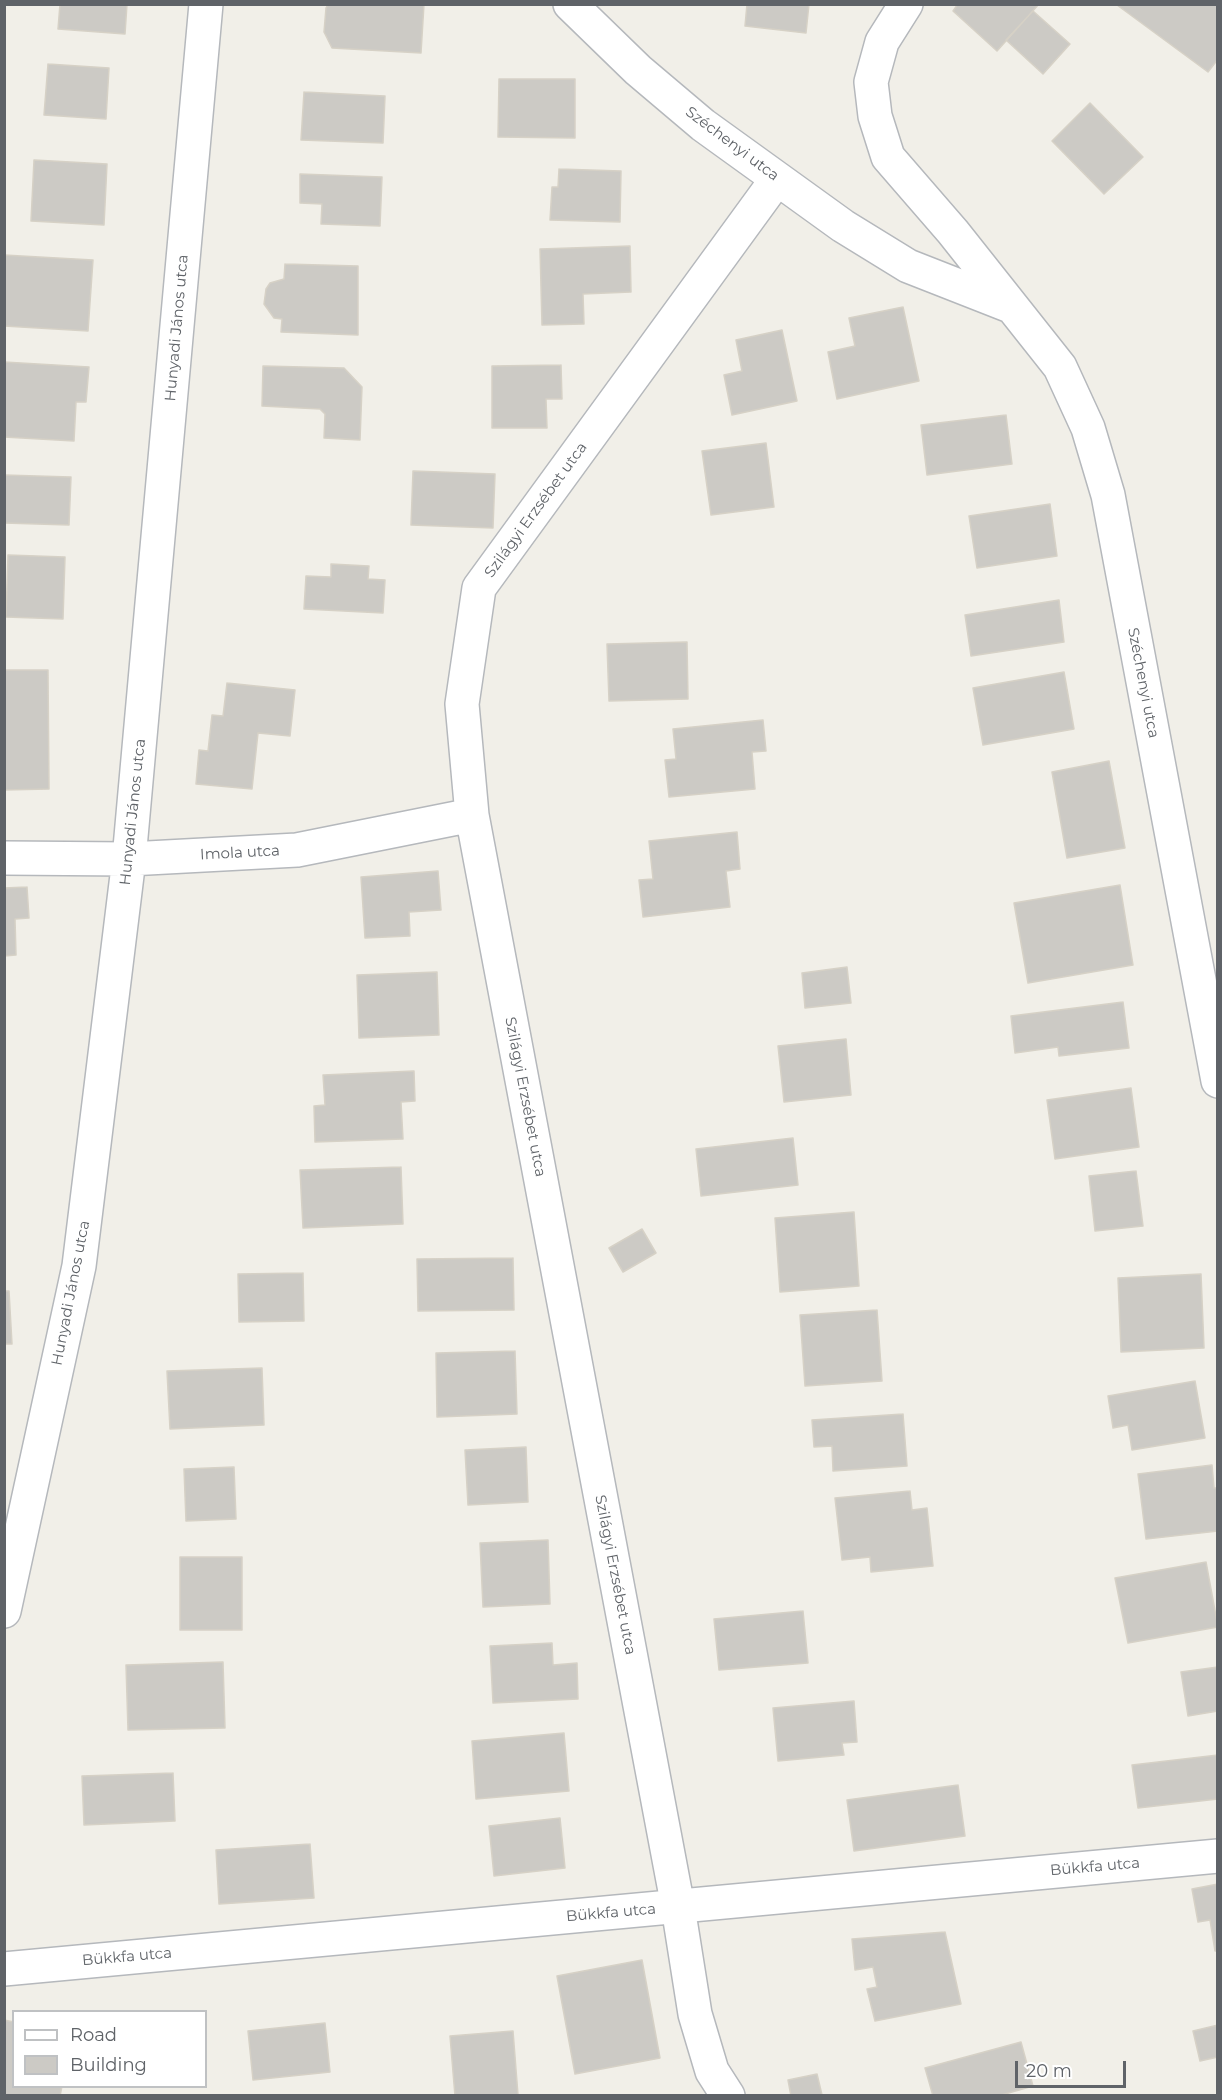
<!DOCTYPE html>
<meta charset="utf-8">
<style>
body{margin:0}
#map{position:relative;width:1222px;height:2100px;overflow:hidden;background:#f1efe8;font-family:Montserrat,sans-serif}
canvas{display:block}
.frame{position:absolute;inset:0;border:6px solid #5f6368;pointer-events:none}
.legend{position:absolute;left:12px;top:2010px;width:195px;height:78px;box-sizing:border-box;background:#fff;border:2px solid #bfc1c3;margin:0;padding:8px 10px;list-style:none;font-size:18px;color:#5f6368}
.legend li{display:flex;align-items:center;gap:12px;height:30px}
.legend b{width:30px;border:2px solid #bfc1c3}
.scale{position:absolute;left:1015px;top:2061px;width:111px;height:27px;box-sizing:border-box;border:3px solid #5f6368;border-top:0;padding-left:8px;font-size:18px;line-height:21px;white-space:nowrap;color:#5f6368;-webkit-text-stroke:4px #fff;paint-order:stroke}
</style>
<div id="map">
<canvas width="1222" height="2100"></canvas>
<div class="frame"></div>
<ul class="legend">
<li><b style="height:8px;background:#fff"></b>Road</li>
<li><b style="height:16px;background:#cccac5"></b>Building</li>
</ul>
<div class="scale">20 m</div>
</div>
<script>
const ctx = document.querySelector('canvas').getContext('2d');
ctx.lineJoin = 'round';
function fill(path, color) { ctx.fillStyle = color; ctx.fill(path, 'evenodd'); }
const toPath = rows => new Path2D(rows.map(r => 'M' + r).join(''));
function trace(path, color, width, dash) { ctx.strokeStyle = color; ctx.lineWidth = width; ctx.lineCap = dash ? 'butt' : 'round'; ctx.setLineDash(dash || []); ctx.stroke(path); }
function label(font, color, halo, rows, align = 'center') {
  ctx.font = font + ' Montserrat,sans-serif'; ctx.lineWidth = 6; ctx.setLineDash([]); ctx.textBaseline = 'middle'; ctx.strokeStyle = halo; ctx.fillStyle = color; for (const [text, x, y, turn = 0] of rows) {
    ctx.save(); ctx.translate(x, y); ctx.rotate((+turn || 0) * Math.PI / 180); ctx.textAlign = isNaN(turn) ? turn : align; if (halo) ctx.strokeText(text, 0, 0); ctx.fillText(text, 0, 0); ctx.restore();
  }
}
const building = toPath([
 [60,4,127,4,125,34,58,29,60,4],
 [328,4,424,4,421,53,332,48,324,32,326,8,328,4],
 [747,4,809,4,806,33,745,26,747,4],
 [958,4,1039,4,997,51,953,11,958,4],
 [1218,4,1218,59,1208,72,1117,5,1218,4],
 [1033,11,1070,44,1043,74,1006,40,1033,11],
 [48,64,109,68,106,119,44,115,48,64],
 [499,79,575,79,575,138,498,137,499,79],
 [304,92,385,96,383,143,301,140,304,92],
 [1090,103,1143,157,1104,194,1052,141,1090,103],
 [34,160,107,164,104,225,31,221,34,160],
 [559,169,621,171,620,222,550,220,552,187,558,187,559,169],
 [300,174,382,177,380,226,321,224,322,204,300,203,300,174],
 [630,246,631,292,583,294,584,324,542,325,540,249,630,246],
 [4,255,93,260,88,331,4,326,4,255],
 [285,264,358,266,358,335,281,332,282,319,274,318,264,304,266,289,270,283,284,279,285,264],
 [903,307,919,381,837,399,828,352,855,346,849,318,903,307],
 [782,330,797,401,732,415,724,375,742,371,736,340,782,330],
 [4,362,89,367,86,402,76,402,74,441,4,437,4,362],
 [561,365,562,399,546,399,547,428,492,428,492,366,561,365],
 [263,366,344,368,362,387,360,440,324,438,325,414,320,409,262,406,263,366],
 [1006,415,1012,464,927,475,921,425,1006,415],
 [766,443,774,507,711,515,702,451,766,443],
 [413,471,495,474,493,528,411,525,413,471],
 [4,475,71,477,69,525,4,523,4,475],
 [1050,504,1057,556,977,568,969,516,1050,504],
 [8,555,65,557,63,619,6,617,8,555],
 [331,564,369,566,368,579,385,580,383,613,304,609,306,576,331,577,331,564],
 [1059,600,1064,642,971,656,965,615,1059,600],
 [687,642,688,699,609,701,607,644,687,642],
 [4,670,48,670,49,789,4,790,4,670],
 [1064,672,1074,729,983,745,973,688,1064,672],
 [227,683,295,690,290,736,258,733,252,789,196,784,199,750,208,751,212,715,223,716,227,683],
 [763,720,766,751,752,752,755,789,669,797,665,760,676,759,673,729,763,720],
 [1109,761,1125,848,1067,858,1052,772,1109,761],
 [737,832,740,869,726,871,730,907,643,917,639,880,653,879,649,841,737,832],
 [438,871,441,910,409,912,410,936,365,938,361,877,438,871],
 [1120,885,1133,965,1028,983,1014,903,1120,885],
 [27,887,29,918,15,919,16,955,4,956,4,888,27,887],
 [847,967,851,1003,805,1008,802,973,847,967],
 [437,972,439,1035,359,1038,357,975,437,972],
 [1123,1002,1129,1048,1059,1056,1058,1047,1015,1053,1011,1016,1123,1002],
 [846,1039,851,1095,784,1102,778,1046,846,1039],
 [414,1071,415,1101,401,1102,403,1139,315,1142,314,1106,325,1105,323,1075,414,1071],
 [1131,1088,1139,1147,1055,1159,1047,1100,1131,1088],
 [793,1138,798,1185,701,1196,696,1149,793,1138],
 [401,1167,403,1224,303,1228,300,1170,401,1167],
 [1136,1171,1143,1226,1095,1231,1089,1176,1136,1171],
 [854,1212,859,1286,780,1292,775,1218,854,1212],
 [642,1229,656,1253,623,1272,609,1248,642,1229],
 [513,1258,514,1310,418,1311,417,1259,513,1258],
 [303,1273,304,1321,239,1322,238,1274,303,1273],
 [1201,1274,1204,1348,1121,1352,1118,1278,1201,1274],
 [4,1291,9,1291,12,1344,4,1344,4,1291],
 [877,1310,882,1381,805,1386,800,1315,877,1310],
 [515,1351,517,1414,437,1417,436,1353,515,1351],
 [262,1368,264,1425,170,1429,167,1371,262,1368],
 [1195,1381,1205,1438,1132,1450,1128,1425,1113,1428,1108,1396,1195,1381],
 [903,1414,907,1466,833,1471,832,1446,814,1447,812,1420,903,1414],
 [526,1447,528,1502,468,1505,465,1450,526,1447],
 [1212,1465,1214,1488,1218,1488,1218,1531,1146,1539,1138,1474,1212,1465],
 [234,1467,236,1519,186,1521,184,1469,234,1467],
 [910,1491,912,1510,927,1508,933,1566,871,1572,870,1557,842,1560,835,1498,910,1491],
 [548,1540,550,1604,483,1607,480,1543,548,1540],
 [180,1557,242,1557,242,1630,180,1630,180,1557],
 [1206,1562,1218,1627,1128,1643,1115,1578,1206,1562],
 [803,1611,808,1663,719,1670,714,1619,803,1611],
 [552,1643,553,1665,577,1663,578,1699,493,1703,490,1646,552,1643],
 [223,1662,225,1728,128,1730,126,1665,223,1662],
 [1218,1667,1218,1711,1188,1716,1181,1672,1218,1667],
 [854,1701,857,1742,842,1743,844,1755,778,1761,773,1708,854,1701],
 [564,1733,569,1791,476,1799,472,1741,564,1733],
 [1218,1755,1218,1799,1138,1808,1132,1765,1218,1755],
 [173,1773,175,1821,84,1825,82,1776,173,1773],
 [958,1785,965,1836,854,1851,847,1800,958,1785],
 [560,1818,565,1868,494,1876,489,1826,560,1818],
 [310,1844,314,1898,219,1904,216,1850,310,1844],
 [1218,1884,1218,1951,1215,1951,1210,1920,1198,1922,1192,1889,1218,1884],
 [945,1932,961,2004,875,2021,867,1989,877,1987,873,1967,855,1970,852,1939,945,1932],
 [642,1960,660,2058,575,2074,557,1976,642,1960],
 [4,2020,14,2022,14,2086,62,2086,60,2096,4,2096,4,2020],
 [325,2023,330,2072,253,2080,248,2031,325,2023],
 [1218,2025,1218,2057,1200,2061,1193,2031,1218,2025],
 [513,2031,518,2095,455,2096,450,2036,513,2031],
 [1021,2042,1033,2086,998,2096,933,2096,925,2068,1021,2042],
 [817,2074,822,2095,791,2096,788,2080,817,2074]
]);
fill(building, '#cccac5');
trace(building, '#d6d1c6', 1.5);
const minor = toPath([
 [570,4,638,70,703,125,843,226,908,266,1010,306],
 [906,4,882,42,871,82,875,116,888,157,953,232,1060,367,1088,428,1108,495,1218,1081],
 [4,858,129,859,297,850,472,815],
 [4,1611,79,1266,129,859,206,4],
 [4,1969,1218,1856],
 [728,2096,712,2071,695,2014,678,1907,472,815,462,704,479,588,777,179]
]);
trace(minor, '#b5b8bc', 36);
trace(minor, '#fff', 33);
label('15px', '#5f6368', '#fff', [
 ["Széchenyi utca",732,144,37],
 ["Hunyadi János utca",177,328,-85],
 ["Szilágyi Erzsébet utca",536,510,-54],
 ["Széchenyi utca",1143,683,79],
 ["Hunyadi János utca",133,812,-84],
 ["Imola utca",240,853,-3],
 ["Szilágyi Erzsébet utca",525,1097,79],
 ["Hunyadi János utca",71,1293,-79],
 ["Szilágyi Erzsébet utca",615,1575,79],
 ["Bükkfa utca",1095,1867,-5],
 ["Bükkfa utca",611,1913,-5],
 ["Bükkfa utca",127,1957,-5]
]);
</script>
